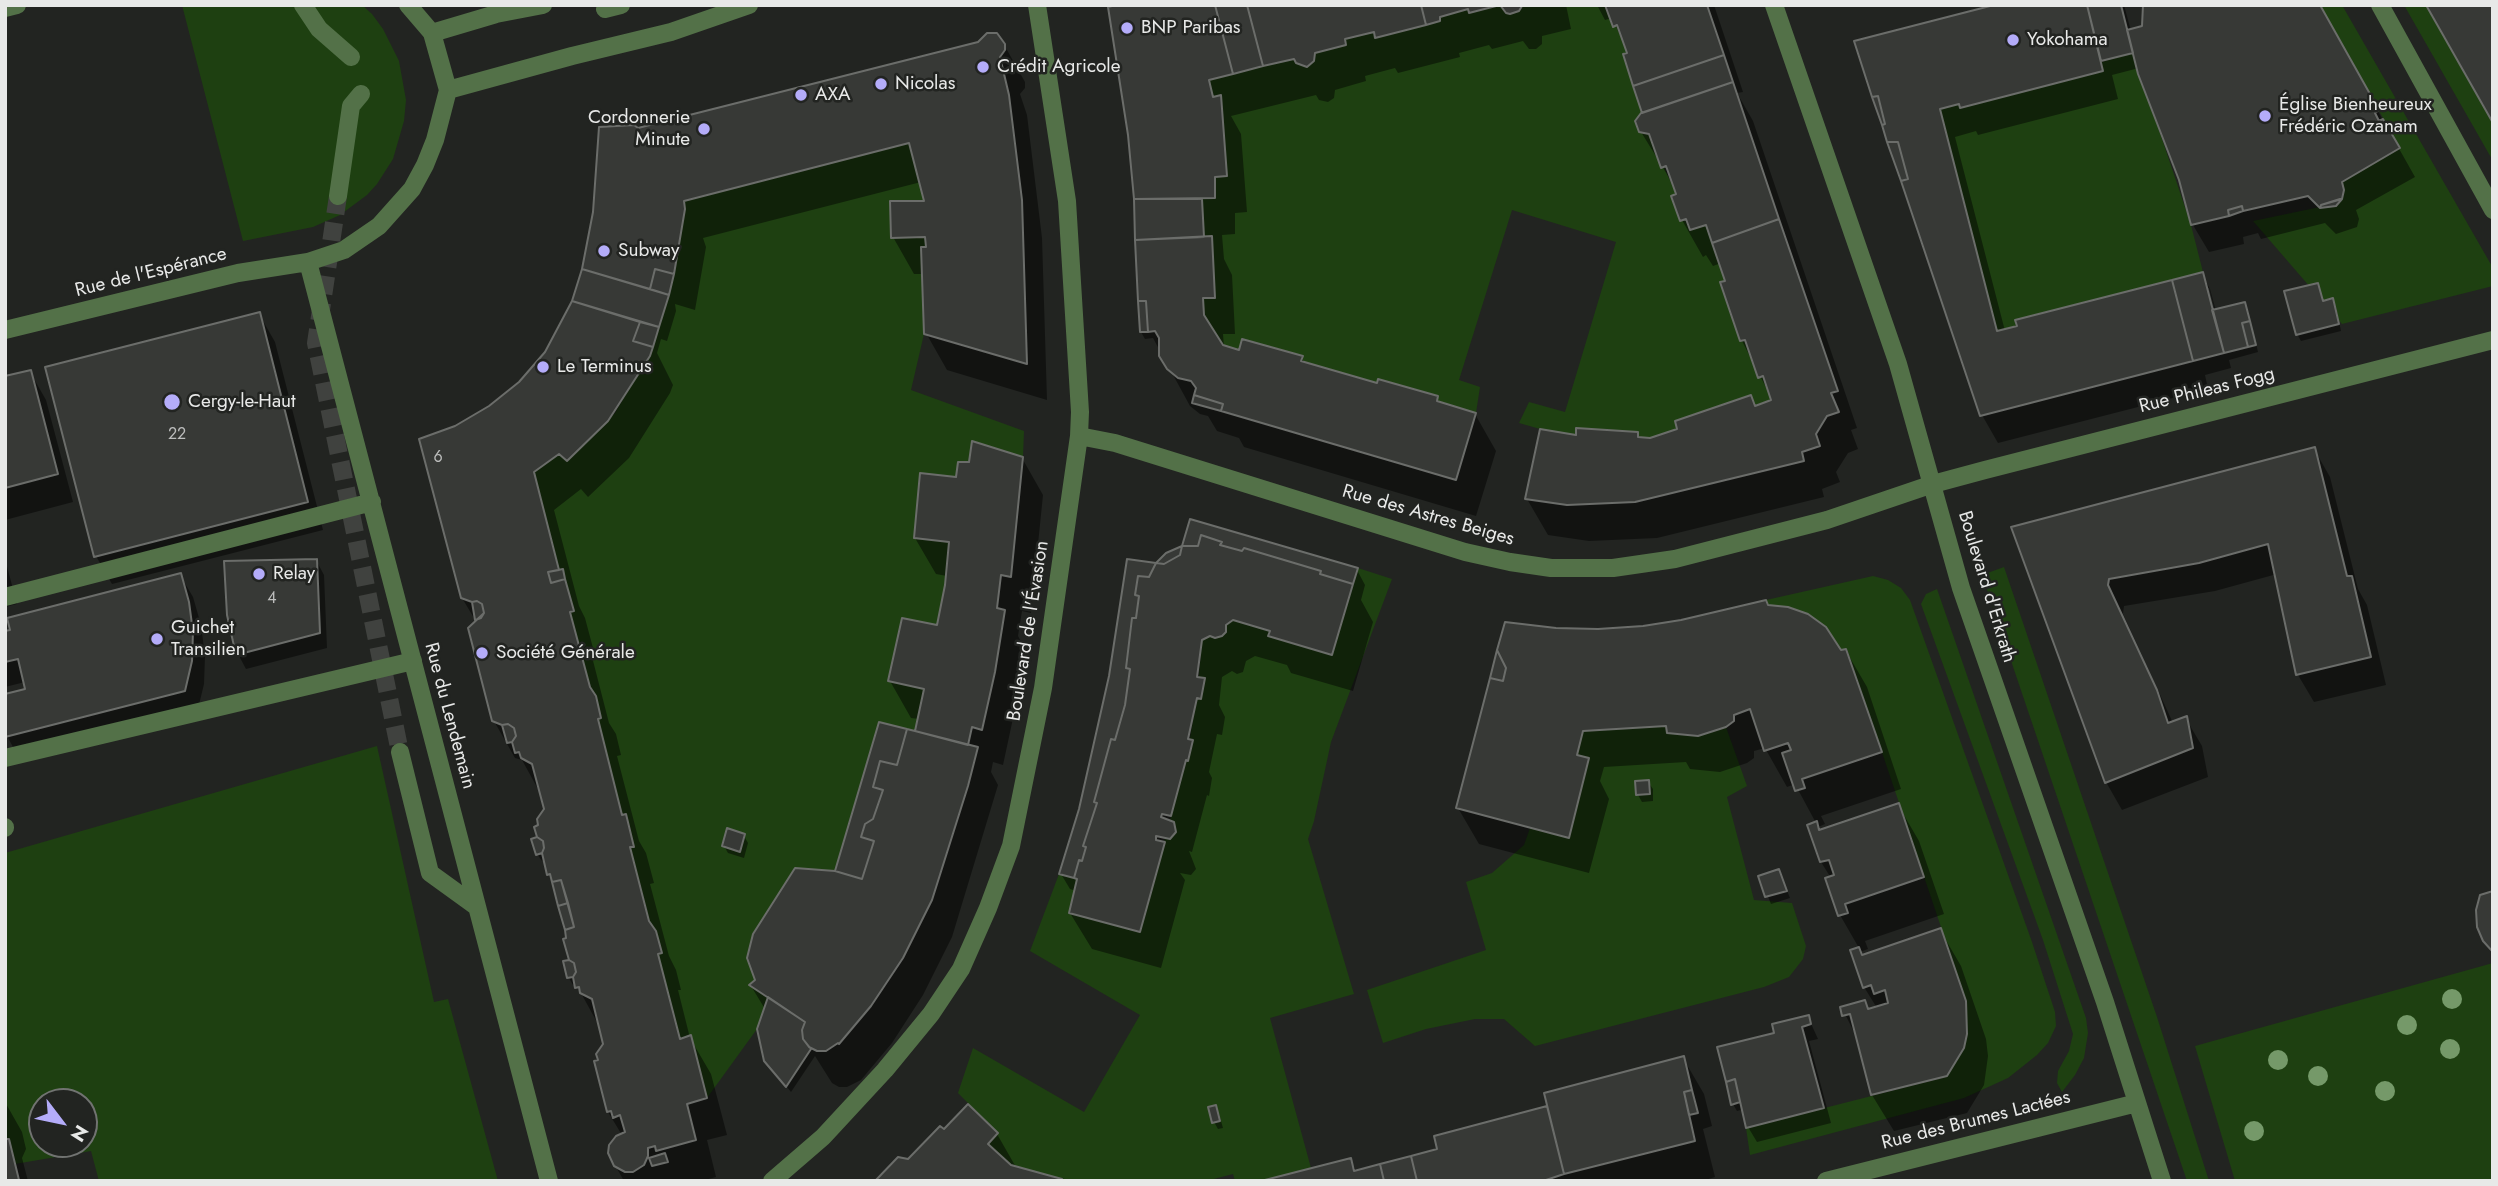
<!DOCTYPE html>
<meta charset="utf-8">
<style>
body{margin:0}
#map{position:relative;width:2498px;height:1186px;overflow:hidden;background:#222421;font-family:Jost,sans-serif}
canvas{display:block}
.frame{position:absolute;inset:0;border:7px solid #e8e9e8;pointer-events:none}
.north{position:absolute;left:28px;top:1088px;width:70px;height:70px;box-sizing:border-box;background:#222421;border:2px solid #717371;border-radius:50%;rotate:122deg;font-size:19px;font-weight:700;line-height:28px;text-align:center;color:#e8e9e8}
.north::after{content:'';display:block;margin:auto;width:24px;height:32px;background:#b4acf9;clip-path:polygon(50% 0,100% 100%,50% 72%,0 100%)}
</style>
<div id="map">
<canvas width="2498" height="1186"></canvas>
<div class="frame"></div>
<div class="north">N</div>
</div>
<script>
const ctx = document.querySelector('canvas').getContext('2d');
ctx.lineJoin = 'round';
function fill(path, color) { ctx.fillStyle = color; ctx.fill(path, 'evenodd'); }
const toPath = rows => new Path2D(rows.map(r => 'M' + r).join(''));
function trace(path, color, width, dash) { ctx.strokeStyle = color; ctx.lineWidth = width; ctx.lineCap = dash ? 'butt' : 'round'; ctx.setLineDash(dash || []); ctx.stroke(path); }
function label(font, color, halo, rows, align = 'center') {
  ctx.font = font + ' Jost,sans-serif'; ctx.lineWidth = 5; ctx.setLineDash([]); ctx.textBaseline = 'middle'; ctx.strokeStyle = halo; ctx.fillStyle = color; for (const [text, x, y, turn = 0] of rows) {
    ctx.save(); ctx.translate(x, y); ctx.rotate((+turn || 0) * Math.PI / 180); ctx.textAlign = isNaN(turn) ? turn : align; if (halo) ctx.strokeText(text, 0, 0); ctx.fillText(text, 0, 0); ctx.restore();
  }
}
fill(toPath([
 [182,5,362,5,372,14,383,29,399,61,406,100,404,121,393,159,377,184,367,195,340,215,313,227,243,241],
 [1501,5,1605,5,1613,27,1617,25,1627,53,1623,55,1649,133,1676,194,1672,196,1690,230,1706,225,1758,378,1763,376,1771,400,1650,438,1576,428,1576,435,1540,429,1519,423,1529,402,1565,412,1616,242,1512,210,1459,380,1480,387,1476,413,1302,361,1302,356,1243,339,1239,350,1223,345,1204,315,1203,298,1204,237,1202,199,1215,198,1215,177,1227,175,1221,96,1213,97,1209,80,1346,45,1345,39,1374,32,1375,37,1440,21,1440,17,1468,9,1470,13],
 [2319,5,2342,5,2493,268,2493,286,2342,324,2253,221,2339,203,2344,195,2342,182,2400,148],
 [2404,5,2426,5,2493,123,2493,161],
 [2133,53,2191,225,2203,272,1997,331,1940,109],
 [909,143,924,201,891,201,925,237,926,247,921,247,924,334,911,390,1024,431,1023,457,972,441,969,462,958,462,956,477,920,474,914,538,949,542,945,585,937,625,902,618,888,681,924,689,915,731,835,871,795,868,753,934,747,958,755,980,750,985,768,997,757,1029,707,1098,691,1036,680,1039,534,472,559,454,567,461,615,413,653,347,674,274,685,209,684,201],
 [2004,567,2157,1017,2209,1181,2187,1181,1982,575],
 [1358,568,1392,579,1331,742,1314,821,1308,839,1354,994,1270,1018,1311,1168,1261,1181,1235,1181,1233,1174,1206,1181,1072,1181,1011,1165,988,1144,998,1133,958,1093,973,1048,1084,1112,1140,1015,1030,951,1059,874,1077,879,1069,913,1140,932,1186,760,1197,698,1202,640,1233,620,1270,631,1269,636,1332,655],
 [1873,576,1888,580,1901,588,1910,600,2032,942,2055,1012,2056,1026,2048,1043,2037,1055,2008,1078,1964,1098,1750,1155,1746,1128,1946,1077,1960,1056,1967,1034,1966,1001,1847,649,1841,650,1826,627,1808,614,1788,607,1768,605,1766,600],
 [1937,589,2086,1018,2088,1033,2084,1058,2075,1075,2062,1092,2057,1083,2058,1071,2069,1051,2073,1034,2043,940,1921,604,1926,594],
 [1666,726,1726,727,1747,786,1727,797,1754,900,1792,903,1806,946,1803,959,1789,977,1764,987,1535,1046,1504,1019,1475,1019,1426,1029,1383,1043,1367,990,1486,950,1466,882,1492,873,1524,845,1530,828,1583,731],
 [377,746,434,1002,448,999,498,1181,99,1181,91,1151,15,1164,5,1135,5,853],
 [42,1102,84,1102,84,1144,42,1144],
 [2493,963,2493,1181,2235,1181,2195,1046]
]), '#1e4011');
fill(toPath([
 [1123,5,1566,5,1571,29,1542,36,1542,44,1536,49,1529,49,1523,41,1492,49,1489,45,1459,53,1460,57,1398,73,1395,68,1365,76,1366,81,1335,90,1334,98,1328,102,1319,100,1316,95,1231,116,1241,134,1247,212,1235,213,1235,234,1222,235,1224,259,1232,275,1235,334,1223,334,1224,347,1240,352,1302,358,1305,364,1378,386,1437,398,1441,404,1475,414,1496,451,1476,516,1244,447,1239,438,1217,431,1208,416,1200,414,1190,406,1153,338,1145,339,1141,332],
 [1597,5,1714,5,1743,92,1737,93,1753,121,1857,428,1851,430,1858,449,1848,453,1836,472,1840,482,1822,489,1824,497,1657,538,1589,541,1548,535,1527,499,1577,437,1637,434,1640,439,1650,440,1679,430,1750,397,1756,407,1773,401,1742,341,1721,263,1713,266,1706,255,1703,257,1682,220,1676,189,1638,127,1645,114,1629,54,1612,18,1605,20],
 [2001,5,2124,5,2131,31,2318,5,2415,177,2356,210,2359,219,2357,227,2336,234,2325,223,2261,239,2258,233,2243,237,2244,244,2209,252,2193,225,2180,180,2139,68,2112,75,2118,99,1978,135,1976,131,1955,137,2005,331,2202,274,2210,289,2216,311,2244,304,2248,311,2258,352,2229,360,2231,368,2205,375,2208,389,1998,443,1982,415,1890,144],
 [2205,288,2209,288,2215,311,2211,311],
 [1003,48,1007,50,1025,82,1025,88,1020,94,1027,115,1042,238,1047,400,947,370,926,333,924,274,914,274,893,237,927,202,921,182,703,238,706,247,695,310,675,304,676,311,667,341,661,339,657,353,673,385,670,393,629,458,588,497,581,489,554,510,579,606,585,618,593,648,590,649,609,723,616,734,621,755,617,756,639,841,646,853,654,883,650,884,669,956,676,970,681,990,678,990,690,1038,711,1074,727,1135,707,1140,716,1177,701,1181,624,1181,615,1165,622,1135,608,1112,596,1063,600,1062,605,1044,598,1024,576,984,573,985,569,978,571,961,568,939,555,886,548,874,545,860,542,861,537,854,540,826,546,809,541,788,538,789,522,760,515,758,494,721,477,623,462,598,456,427,490,407,520,383,546,353,575,301,584,269,638,130],
 [2317,285,2324,303,2332,300,2336,307,2341,331,2301,341,2297,334],
 [259,314,275,342,323,530,112,584,96,556],
 [30,372,46,400,73,502,5,520,5,378],
 [2314,449,2330,477,2358,589,2367,605,2386,685,2314,702,2298,675,2277,574,2215,591,2124,606,2123,614,2173,723,2186,719,2202,746,2208,777,2122,810,2106,782,2014,529],
 [1022,458,1043,495,1031,613,1022,611,1018,636,1025,649,1015,709,1003,765,993,762,991,772,998,785,952,937,923,995,892,1043,861,1080,847,1087,839,1087,832,1083,815,1056,791,1092,766,1061,765,1009,751,986,837,873,916,733,919,719,911,718,890,681,938,627,947,576,936,574,915,538,957,479],
 [5,559,17,604,5,607],
 [316,560,324,575,327,648,246,669,238,654],
 [1155,564,1357,570,1365,585,1361,600,1373,622,1353,691,1291,673,1287,665,1255,656,1246,661,1243,672,1237,674,1232,671,1222,677,1219,705,1225,717,1222,735,1217,734,1209,772,1212,778,1209,796,1207,795,1192,852,1189,851,1196,869,1191,875,1180,873,1185,880,1161,968,1092,949,1070,913,1076,891,1070,889,1061,874],
 [180,575,193,597,201,625,205,656,204,684,197,713,19,758,7,736,27,690,25,682,5,687,5,633],
 [1768,607,1840,653,1846,651,1867,687,1901,789,1821,816,1825,824,1818,827,1820,831,1898,805,1919,841,1944,914,1865,941,1868,949,1860,952,1862,956,1940,930,1961,966,1986,1039,1988,1056,1984,1085,1967,1113,1894,1131,1872,1095,1859,1042,1842,1008,1869,1010,1877,1008,1864,987,1859,948,1840,915,1831,878,1821,862,1816,823,1795,784,1787,787,1765,748,1754,751,1754,758,1747,763,1720,772,1690,769,1686,762,1604,767,1600,781,1609,799,1589,873,1479,844,1458,808,1556,630,1598,631,1643,628],
 [1648,782,1653,789,1653,801,1642,802,1638,795],
 [744,836,748,843,744,858,728,853,724,846],
 [1779,871,1790,898,1771,904,1760,877],
 [1808,1017,1818,1039,1809,1041,1831,1123,1757,1142,1748,1127,1744,1109,1737,1111,1733,1104,1719,1048,1776,1034],
 [1683,1058,1704,1094,1712,1126,1703,1129,1715,1177,1702,1181,1268,1181,1350,1160,1357,1172,1439,1151,1436,1137,1549,1108],
 [5,1102,22,1132,26,1149,22,1158,28,1181,5,1181],
 [1215,1107,1219,1114,1223,1128,1218,1129,1214,1122],
 [944,1131,997,1134,1017,1169,909,1161]
]), '#0007');
const building = toPath([
 [1116,5,1215,5,1233,74,1209,80,1213,97,1221,95,1227,176,1215,177,1215,198,1134,199,1128,135,1108,7,1116,5],
 [1215,5,1247,5,1263,66,1233,74,1215,5],
 [1247,5,1421,5,1426,25,1375,38,1374,32,1345,39,1346,45,1315,53,1314,61,1307,67,1296,63,1294,59,1263,66,1247,5],
 [1421,5,1522,5,1522,6,1519,11,1510,14,1506,13,1500,5,1469,13,1468,9,1440,17,1440,21,1426,25,1421,5],
 [1605,5,1707,5,1724,55,1633,86,1623,54,1627,53,1617,25,1613,27,1605,5],
 [1994,5,2087,5,2103,71,1960,108,1959,104,1940,109,1997,331,2017,326,2015,320,2172,280,2193,361,1980,416,1901,181,1908,179,1898,142,1887,142,1882,125,1885,124,1878,96,1872,97,1854,41,1994,5],
 [2087,5,2121,5,2133,53,2101,61,2087,5],
 [2143,5,2320,5,2379,110,2375,113,2379,121,2383,119,2400,148,2342,182,2344,190,2342,199,2321,205,2320,208,2308,196,2243,211,2242,206,2228,210,2229,216,2191,225,2179,180,2138,74,2127,30,2142,26,2143,5],
 [2426,5,2493,5,2493,123,2426,5],
 [987,33,997,33,1005,44,1005,50,1000,57,1009,95,1022,200,1027,364,924,334,921,247,926,247,925,237,891,238,890,201,924,201,909,143,684,201,685,209,674,274,655,269,650,289,582,269,593,212,599,127,634,125,638,128,978,42,987,33],
 [1724,55,1733,82,1642,113,1633,86,1724,55],
 [1733,82,1779,219,1712,243,1706,225,1690,230,1686,219,1680,221,1671,196,1676,194,1666,166,1661,168,1649,134,1639,132,1635,121,1641,113,1733,82],
 [1878,96,1885,124,1882,125,1872,97,1878,96],
 [1887,142,1898,142,1908,179,1901,181,1887,142],
 [1134,199,1202,199,1204,237,1135,240,1134,199],
 [2340,199,2342,199,2336,206,2320,208,2321,205,2340,199],
 [2242,206,2243,211,2229,216,2228,210,2242,206],
 [1779,219,1838,391,1831,393,1839,412,1827,416,1816,434,1820,446,1802,452,1804,461,1635,502,1567,505,1525,499,1540,429,1576,435,1576,428,1638,432,1638,437,1650,438,1677,429,1675,421,1751,395,1755,406,1771,400,1763,376,1758,378,1745,340,1740,341,1720,282,1725,281,1712,243,1779,219],
 [1212,236,1215,298,1203,298,1204,315,1223,345,1239,350,1242,339,1303,356,1301,361,1377,383,1378,379,1438,396,1437,401,1476,413,1456,480,1221,411,1223,404,1194,395,1196,388,1191,381,1178,378,1167,369,1159,356,1159,338,1155,331,1148,332,1146,301,1138,301,1135,240,1212,236],
 [582,269,669,295,659,327,572,301,582,269],
 [655,269,674,274,669,295,650,289,655,269],
 [2203,272,2224,353,2193,361,2172,280,2203,272],
 [2318,283,2323,301,2333,298,2339,324,2296,335,2284,291,2318,283],
 [572,301,640,322,633,341,653,347,650,356,608,421,567,461,559,454,534,472,559,570,548,572,551,583,565,579,574,611,570,612,590,687,596,696,601,718,598,719,622,815,626,814,634,847,630,847,649,921,656,931,662,953,658,954,680,1039,691,1035,707,1098,687,1104,696,1140,656,1151,655,1146,648,1148,648,1156,644,1165,633,1172,625,1172,614,1166,608,1153,609,1145,616,1136,625,1132,620,1115,613,1118,611,1111,607,1112,594,1061,598,1060,596,1054,603,1044,592,999,580,993,579,987,575,988,573,977,576,972,574,963,569,960,563,939,566,938,565,930,574,927,561,880,552,882,550,874,547,875,542,853,544,848,543,841,537,837,534,827,538,825,537,819,544,809,532,764,521,758,519,752,515,753,512,742,516,736,514,728,508,724,502,725,492,721,468,628,484,613,482,604,477,601,472,602,461,598,419,439,455,426,489,406,519,382,545,352,572,301],
 [1138,301,1146,301,1148,332,1140,332,1138,301],
 [2245,302,2250,321,2242,323,2248,347,2224,353,2212,310,2245,302],
 [260,312,308,502,94,557,45,367,260,312],
 [2250,321,2256,345,2248,347,2242,323,2250,321],
 [640,322,659,327,653,347,633,341,640,322],
 [31,370,58,474,5,488,5,376,31,370],
 [1194,395,1223,404,1221,411,1192,403,1194,395],
 [972,441,1023,457,1011,577,1001,575,997,608,1005,610,995,672,982,730,972,727,968,745,915,731,924,689,888,681,902,618,937,625,945,585,949,542,914,538,920,473,956,477,958,462,969,462,972,441],
 [2315,447,2347,576,2352,576,2371,657,2296,675,2268,544,2199,563,2109,579,2108,585,2157,690,2168,723,2187,716,2193,748,2105,783,2011,527,2315,447],
 [1190,519,1358,568,1353,584,1320,574,1321,571,1244,548,1242,551,1220,545,1222,542,1201,535,1198,546,1182,546,1190,519],
 [1201,535,1222,542,1220,545,1242,551,1244,548,1321,571,1320,574,1353,584,1332,655,1268,636,1270,631,1233,620,1226,625,1226,632,1222,636,1215,638,1210,636,1202,640,1197,677,1205,678,1201,699,1197,698,1188,739,1193,740,1188,761,1186,760,1171,816,1162,814,1161,817,1174,822,1176,832,1170,839,1156,836,1156,840,1165,842,1140,932,1069,913,1077,879,1074,878,1079,860,1082,861,1086,847,1083,846,1097,803,1094,802,1111,739,1115,740,1125,705,1130,669,1126,668,1132,618,1136,618,1139,596,1135,595,1138,576,1149,577,1156,563,1164,564,1180,555,1182,546,1198,546,1201,535],
 [1182,546,1180,555,1164,564,1156,563,1166,553,1182,546],
 [317,559,320,633,236,655,227,615,224,561,317,559],
 [1127,559,1156,563,1149,577,1138,576,1135,595,1139,596,1136,618,1132,618,1126,668,1130,669,1125,705,1115,740,1111,739,1094,802,1097,803,1083,846,1086,847,1082,861,1079,860,1074,878,1059,874,1079,809,1109,676,1127,559],
 [563,569,565,579,551,583,548,572,563,569],
 [181,573,189,602,193,632,192,661,185,691,5,737,5,694,25,689,18,659,5,662,5,631,10,630,7,618,181,573],
 [1766,600,1768,605,1788,607,1808,614,1826,627,1841,650,1846,649,1882,752,1802,779,1805,788,1795,791,1782,753,1791,750,1788,743,1764,751,1750,709,1734,715,1734,721,1726,727,1698,736,1667,733,1666,726,1583,731,1577,755,1589,758,1569,838,1456,808,1490,678,1503,681,1506,668,1497,650,1505,622,1556,628,1598,629,1643,626,1681,620,1766,600],
 [477,601,482,604,484,613,481,618,475,620,472,602,477,601],
 [1497,650,1506,668,1503,681,1490,678,1497,650],
 [879,722,907,729,897,765,880,761,873,787,883,790,873,819,865,824,861,837,874,841,862,879,835,871,879,722],
 [508,724,514,728,516,736,512,742,507,743,502,725,508,724],
 [907,729,978,747,968,786,932,900,903,958,871,1006,839,1044,838,1043,826,1051,817,1051,809,1047,803,1039,802,1030,805,1022,749,985,755,980,747,958,753,934,795,868,835,871,862,879,874,841,861,837,865,824,873,819,883,790,873,787,880,761,897,765,907,729],
 [1649,780,1650,794,1636,795,1635,781,1649,780],
 [1899,803,1924,877,1845,904,1848,913,1838,916,1825,878,1834,875,1829,860,1820,862,1807,825,1817,821,1819,830,1899,803],
 [727,828,745,834,740,852,722,846,727,828],
 [537,837,543,841,544,848,542,853,536,855,531,839,537,837],
 [1779,869,1787,891,1765,897,1758,876,1779,869],
 [561,880,568,903,558,906,552,882,561,880],
 [2493,891,2493,952,2483,941,2477,927,2476,910,2480,895,2493,891],
 [568,903,574,927,565,930,558,906,568,903],
 [1941,928,1966,1001,1967,1034,1964,1048,1947,1076,1871,1095,1850,1014,1842,1016,1840,1007,1865,1000,1868,1009,1888,1003,1885,990,1874,994,1871,985,1863,988,1850,950,1859,947,1862,955,1941,928],
 [569,960,574,963,576,972,573,977,567,978,563,961,569,960],
 [768,997,805,1022,802,1030,803,1039,811,1049,786,1087,764,1061,757,1029,768,997],
 [1809,1015,1811,1024,1802,1027,1824,1108,1746,1128,1735,1079,1726,1082,1717,1047,1774,1033,1772,1024,1809,1015],
 [1684,1056,1692,1090,1684,1092,1695,1141,1564,1174,1544,1093,1684,1056],
 [1735,1079,1740,1102,1731,1105,1726,1082,1735,1079],
 [1692,1090,1698,1113,1689,1115,1684,1092,1692,1090],
 [968,1104,998,1133,988,1144,1011,1165,1062,1179,1062,1181,875,1181,898,1157,908,1159,940,1126,944,1129,968,1104],
 [1216,1105,1220,1121,1212,1123,1208,1107,1216,1105],
 [1547,1106,1564,1174,1543,1181,1417,1181,1411,1156,1437,1149,1434,1136,1547,1106],
 [5,1135,6,1139,9,1139,19,1180,21,1181,5,1181,5,1135],
 [665,1153,668,1162,652,1166,649,1158,665,1153],
 [1411,1156,1417,1181,1384,1181,1380,1164,1411,1156],
 [1351,1158,1354,1171,1380,1164,1384,1181,1261,1181,1351,1158]
]);
fill(building, '#373936');
trace(building, '#6b6d6a', 2);
trace(toPath([
 [338,196,316,343,400,752]
]), '#40423f', 18, [18, 9]);
trace(toPath([
 [303,5,319,29,351,57],
 [1774,5,1898,364,1961,588,2105,1002,2162,1181],
 [2380,5,2493,210],
 [5,8,17,5],
 [605,9,621,5],
 [432,33,496,14,543,5],
 [448,90,572,56,671,32,749,5],
 [338,196,351,106,361,94],
 [308,262,549,1181],
 [5,330,238,273,308,262,344,250,379,226,412,189,425,165,435,140,448,90,432,33,408,5],
 [1079,436,1115,443,1465,552,1510,562,1551,568,1613,568,1675,559,1827,520,1933,484,1985,470,2493,340],
 [5,597,372,502],
 [400,752,430,873,477,907],
 [5,758,413,661],
 [5,827,5,828],
 [772,1181,823,1137,885,1070,931,1014,961,969,988,908,1011,846,1043,688,1079,436,1080,412,1067,201,1037,5],
 [1826,1181,2137,1103]
]), '#537148', 18);
ctx.fillStyle = '#759969';
for (const [x, y] of [
 [2452,999],
 [2407,1025],
 [2450,1049],
 [2278,1060],
 [2318,1076],
 [2385,1091],
 [2254,1131]
]) { ctx.beginPath(); ctx.arc(x, y, 10, 0, 2 * Math.PI); ctx.fill(); }
for (const [x, y, r, color] of [
 [1127,28,7,"#b4acf9"],
 [2013,40,7,"#b4acf9"],
 [983,67,7,"#b4acf9"],
 [881,84,7,"#b4acf9"],
 [801,95,7,"#b4acf9"],
 [2265,116,7,"#b4acf9"],
 [704,129,7,"#b4acf9"],
 [604,251,7,"#b4acf9"],
 [543,367,7,"#b4acf9"],
 [172,402,9,"#b4acf9"],
 [259,574,7,"#b4acf9"],
 [157,639,7,"#b4acf9"],
 [482,653,7,"#b4acf9"]
]) { const dot = new Path2D(); dot.arc(x, y, r, 0, 2 * Math.PI); ctx.fillStyle = color; ctx.fill(dot); trace(dot, '#222421', 2.5); }
label('16px', '#bcbdbc', null, [
 ["22",177,435],
 ["6",438,458],
 ["4",272,599]
]);
label('19px', '#e8e9e8', '#222421', [
 ["BNP Paribas",1141,28],
 ["Yokohama",2027,40],
 ["Crédit Agricole",997,67],
 ["Nicolas",895,84],
 ["AXA",815,95],
 ["Église Bienheureux",2279,105],
 ["Frédéric Ozanam",2279,127],
 ["Cordonnerie",690,118,"right"],
 ["Minute",690,140,"right"],
 ["Subway",618,251],
 ["Le Terminus",557,367],
 ["Cergy-le-Haut",188,402],
 ["Relay",273,574],
 ["Guichet",171,628],
 ["Transilien",171,650],
 ["Société Générale",496,653]
], 'left');
label('19px', '#e8e9e8', '#222421', [
 ["Rue de l'Espérance",151,273,-14],
 ["Rue Phileas Fogg",2207,391,-14],
 ["Rue des Astres Beiges",1428,516,16],
 ["Boulevard d'Erkrath",1986,587,73],
 ["Boulevard de l'Évasion",1029,631,-81],
 ["Rue du Lendemain",449,716,75],
 ["Rue des Brumes Lactées",1976,1121,-14]
]);
</script>
